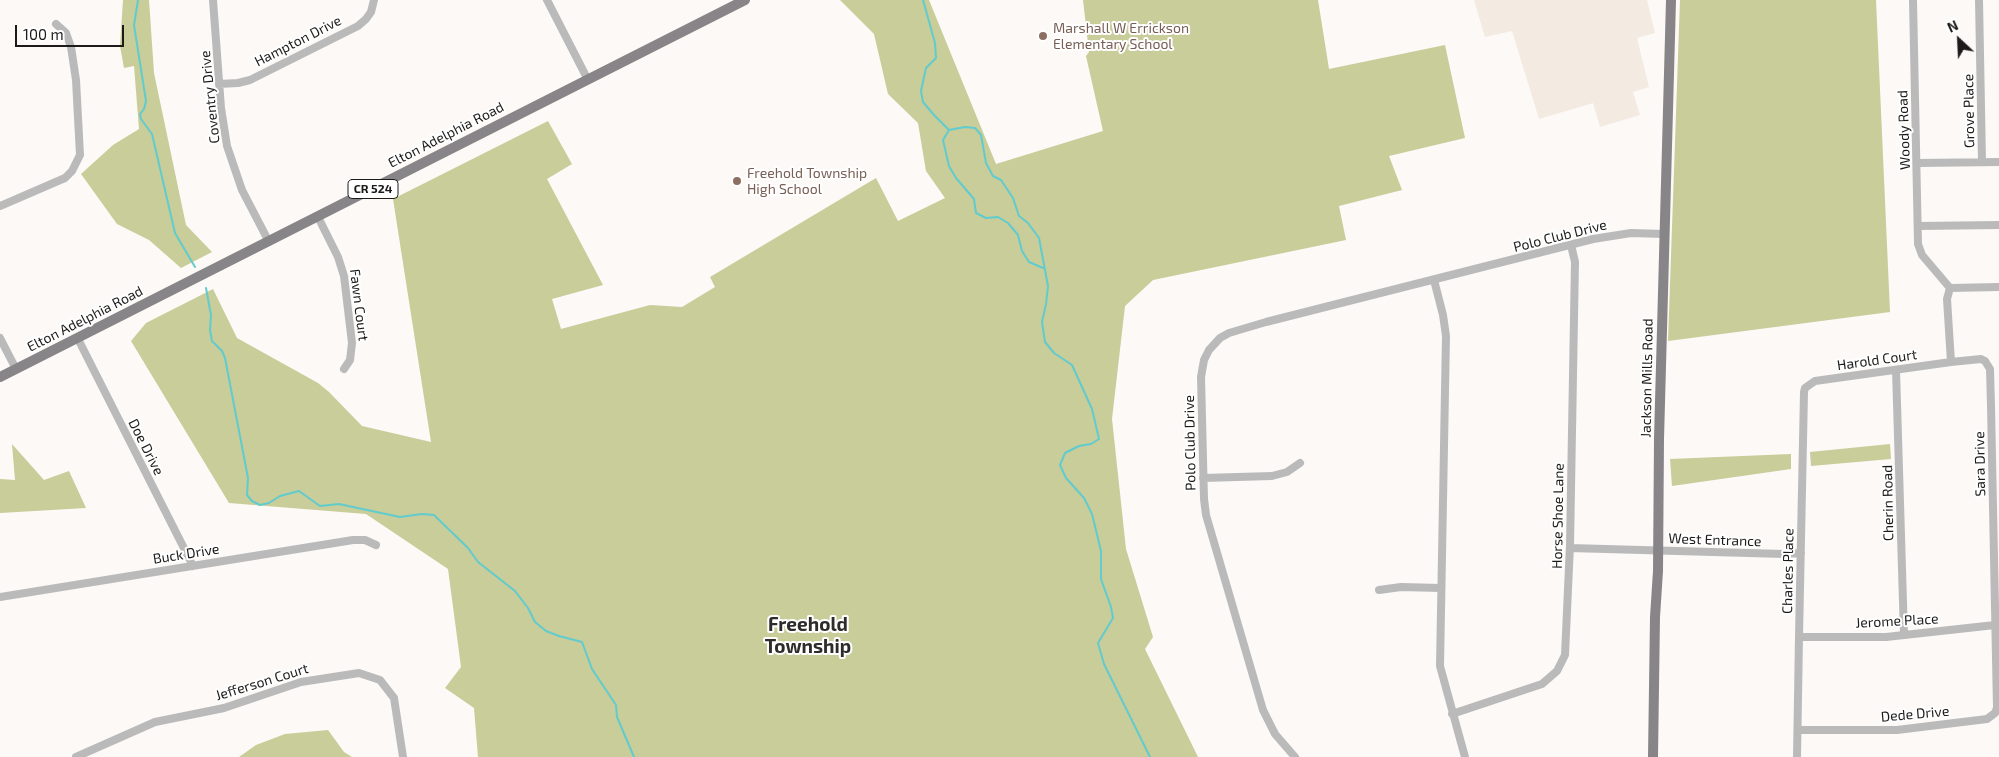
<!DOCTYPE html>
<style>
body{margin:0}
#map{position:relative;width:1999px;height:757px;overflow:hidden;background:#fcf9f6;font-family:"Exo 2",sans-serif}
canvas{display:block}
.north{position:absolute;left:1934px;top:15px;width:50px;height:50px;-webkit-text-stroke:4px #fff;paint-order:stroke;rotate:335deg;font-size:14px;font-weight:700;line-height:20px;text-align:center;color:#1c1b1a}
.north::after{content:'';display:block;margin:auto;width:18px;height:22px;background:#1c1b1a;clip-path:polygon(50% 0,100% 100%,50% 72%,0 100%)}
.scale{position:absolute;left:15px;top:25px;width:109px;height:22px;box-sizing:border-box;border:2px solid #1c1b1a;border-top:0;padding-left:6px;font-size:15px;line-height:18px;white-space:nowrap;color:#1c1b1a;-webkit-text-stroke:4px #fff;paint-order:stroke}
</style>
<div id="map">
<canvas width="1999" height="757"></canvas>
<div class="north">N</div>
<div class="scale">100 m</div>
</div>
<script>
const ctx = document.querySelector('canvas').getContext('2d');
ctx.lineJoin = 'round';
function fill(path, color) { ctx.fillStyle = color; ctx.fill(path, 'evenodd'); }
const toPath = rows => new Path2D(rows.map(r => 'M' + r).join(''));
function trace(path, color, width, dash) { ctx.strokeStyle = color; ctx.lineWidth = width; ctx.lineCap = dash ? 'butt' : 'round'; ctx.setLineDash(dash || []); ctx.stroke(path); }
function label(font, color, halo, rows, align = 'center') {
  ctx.font = font + ' "Exo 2",sans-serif'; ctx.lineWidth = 4; ctx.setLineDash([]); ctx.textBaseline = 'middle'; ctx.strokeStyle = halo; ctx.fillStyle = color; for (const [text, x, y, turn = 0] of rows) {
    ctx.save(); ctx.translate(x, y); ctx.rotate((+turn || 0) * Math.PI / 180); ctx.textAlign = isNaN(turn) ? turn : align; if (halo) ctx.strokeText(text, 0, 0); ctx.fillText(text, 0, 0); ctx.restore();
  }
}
fill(toPath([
 [1474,0,1647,0,1655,33,1637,38,1649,87,1633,92,1640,115,1600,127,1593,103,1539,119,1512,31,1485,37]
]), '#f3eae2');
fill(toPath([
 [123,0,149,0,154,73,186,225,212,252,181,268,149,240,117,224,81,174,113,145,139,129,134,66,124,68,120,46],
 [840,0,929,0,996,164,1103,131,1086,56,1089,52,1083,0,1318,0,1329,69,1445,45,1465,138,1389,156,1402,190,1339,206,1346,240,1153,280,1125,306,1112,419,1126,549,1153,637,1145,649,1198,757,478,757,474,708,445,688,461,667,448,569,366,514,229,503,131,341,146,323,213,289,237,338,318,383,329,392,362,426,431,442,393,199,548,121,572,164,547,179,603,285,552,299,561,329,650,305,682,307,715,287,710,277,876,178,898,221,945,198,926,171,918,123,888,94,874,34],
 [1680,0,1876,0,1890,312,1668,341],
 [12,444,44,480,69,471,86,508,0,513,0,479,15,480],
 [1890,444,1891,459,1811,466,1810,452],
 [1791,454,1791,469,1672,486,1670,459],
 [328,730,344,752,352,757,239,757,256,745,285,734]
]), '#c8cd99');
trace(toPath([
 [138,0,134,25,146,101,144,109,140,114,141,119,152,134,175,233,195,267],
 [923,0,935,43,936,58,926,68,921,91,923,102,934,115,949,130],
 [1043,268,1029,262,1022,251,1018,235,1008,223,998,217,986,218,976,213,974,199,956,178,949,166,943,140,949,130,965,127,975,128,981,135,986,163,993,176,1001,180,1013,198,1019,216,1028,223,1039,238,1048,286,1046,304,1042,322,1045,342,1054,353,1072,365,1092,409,1099,439,1091,444,1079,446,1065,453,1060,465,1066,478,1084,498,1092,514,1101,551,1101,579,1111,607,1113,618,1098,643,1104,664,1150,757],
 [206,288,211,315,210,330,212,341,222,351,225,358,248,478,247,495,252,501,260,505,269,503,280,496,299,491,320,506,339,504,400,517,422,514,434,515,468,548,478,562,515,591,528,608,535,622,546,631,559,636,582,642,592,669,616,705,617,717,634,757]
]), '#61cbce', 2);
trace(toPath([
 [213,0,221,108,227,146,242,190,269,242],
 [547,0,588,80],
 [1913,0,1918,244,1922,255,1950,288],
 [1979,0,1982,161],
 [219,84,238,83,250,80,358,26,366,19,371,12,374,0],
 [1918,163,1999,162],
 [0,206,65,178,72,171,80,155,76,80,71,47,66,33,56,24],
 [318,217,338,257,344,276,352,343,350,360,344,369],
 [1919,226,1999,225],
 [1434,280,1443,315,1446,336,1440,666,1465,757],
 [1950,288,1947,299,1951,362],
 [1950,288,1999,287],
 [0,338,16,369],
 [78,339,193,566],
 [1896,370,1904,635],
 [1203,478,1272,476,1287,472,1300,463],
 [1570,548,1784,554,1801,553],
 [1379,590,1401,587,1440,588],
 [0,597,353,540,365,540,376,545],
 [1799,637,1886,637,1995,625],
 [1452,714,1542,684,1557,671,1565,655,1570,545,1575,262,1571,245],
 [76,757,155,722,224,708,301,682,359,673,380,680,394,698,403,757],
 [1295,757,1275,734,1263,710,1206,515,1204,499,1201,377,1204,360,1209,350,1220,338,1229,333,1266,322,1593,239,1631,233,1664,234],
 [1797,757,1799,637,1804,392,1805,388,1815,381,1951,362,1981,359,1985,361,1990,369,1991,406,1997,708,1995,713,1987,719,1897,730,1798,730]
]), '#bbbabb', 8);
trace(toPath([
 [0,377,745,0],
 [1653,757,1655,617,1658,571,1659,439,1671,0]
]), '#878587', 10);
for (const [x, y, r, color] of [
 [1043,36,5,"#8d6e63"],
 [737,181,5,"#8d6e63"]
]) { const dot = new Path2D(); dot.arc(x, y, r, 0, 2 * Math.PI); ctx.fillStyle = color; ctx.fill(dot); trace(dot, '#fff', 2); }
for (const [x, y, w] of [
 [373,189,50]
]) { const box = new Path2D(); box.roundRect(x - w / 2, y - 9.5, w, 19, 4); ctx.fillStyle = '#fff'; ctx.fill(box); trace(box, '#1c1b1a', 1); }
label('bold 12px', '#1c1b1a', null, [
 ["CR 524",373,189]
]);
label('14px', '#785e54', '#fff', [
 ["Marshall W Errickson",1053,28],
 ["Elementary School",1053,44],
 ["Freehold Township",747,173],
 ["High School",747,189]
], 'left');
label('14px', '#1c1b1a', '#fff', [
 ["Hampton Drive",298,41,-27],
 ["Coventry Drive",210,97,-96],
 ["Grove Place",1969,111,-91],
 ["Woody Road",1904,130,-92],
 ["Elton Adelphia Road",446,135,-27],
 ["Polo Club Drive",1560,236,-14],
 ["Fawn Court",359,305,83],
 ["Elton Adelphia Road",85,319,-27],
 ["Harold Court",1877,360,-8],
 ["Jackson Mills Road",1647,378,-89],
 ["Polo Club Drive",1190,443,-91],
 ["Doe Drive",146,447,63],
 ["Sara Drive",1980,464,-91],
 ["Cherin Road",1888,503,-91],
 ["Horse Shoe Lane",1558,516,-89],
 ["West Entrance",1715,540,2],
 ["Buck Drive",186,554,-9],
 ["Charles Place",1788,571,-89],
 ["Jerome Place",1897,621,-3],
 ["Jefferson Court",262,682,-17],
 ["Dede Drive",1915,714,-5]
]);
label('bold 19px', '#2e2c2a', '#fff', [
 ["Freehold",808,625],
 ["Township",808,647]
]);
</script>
